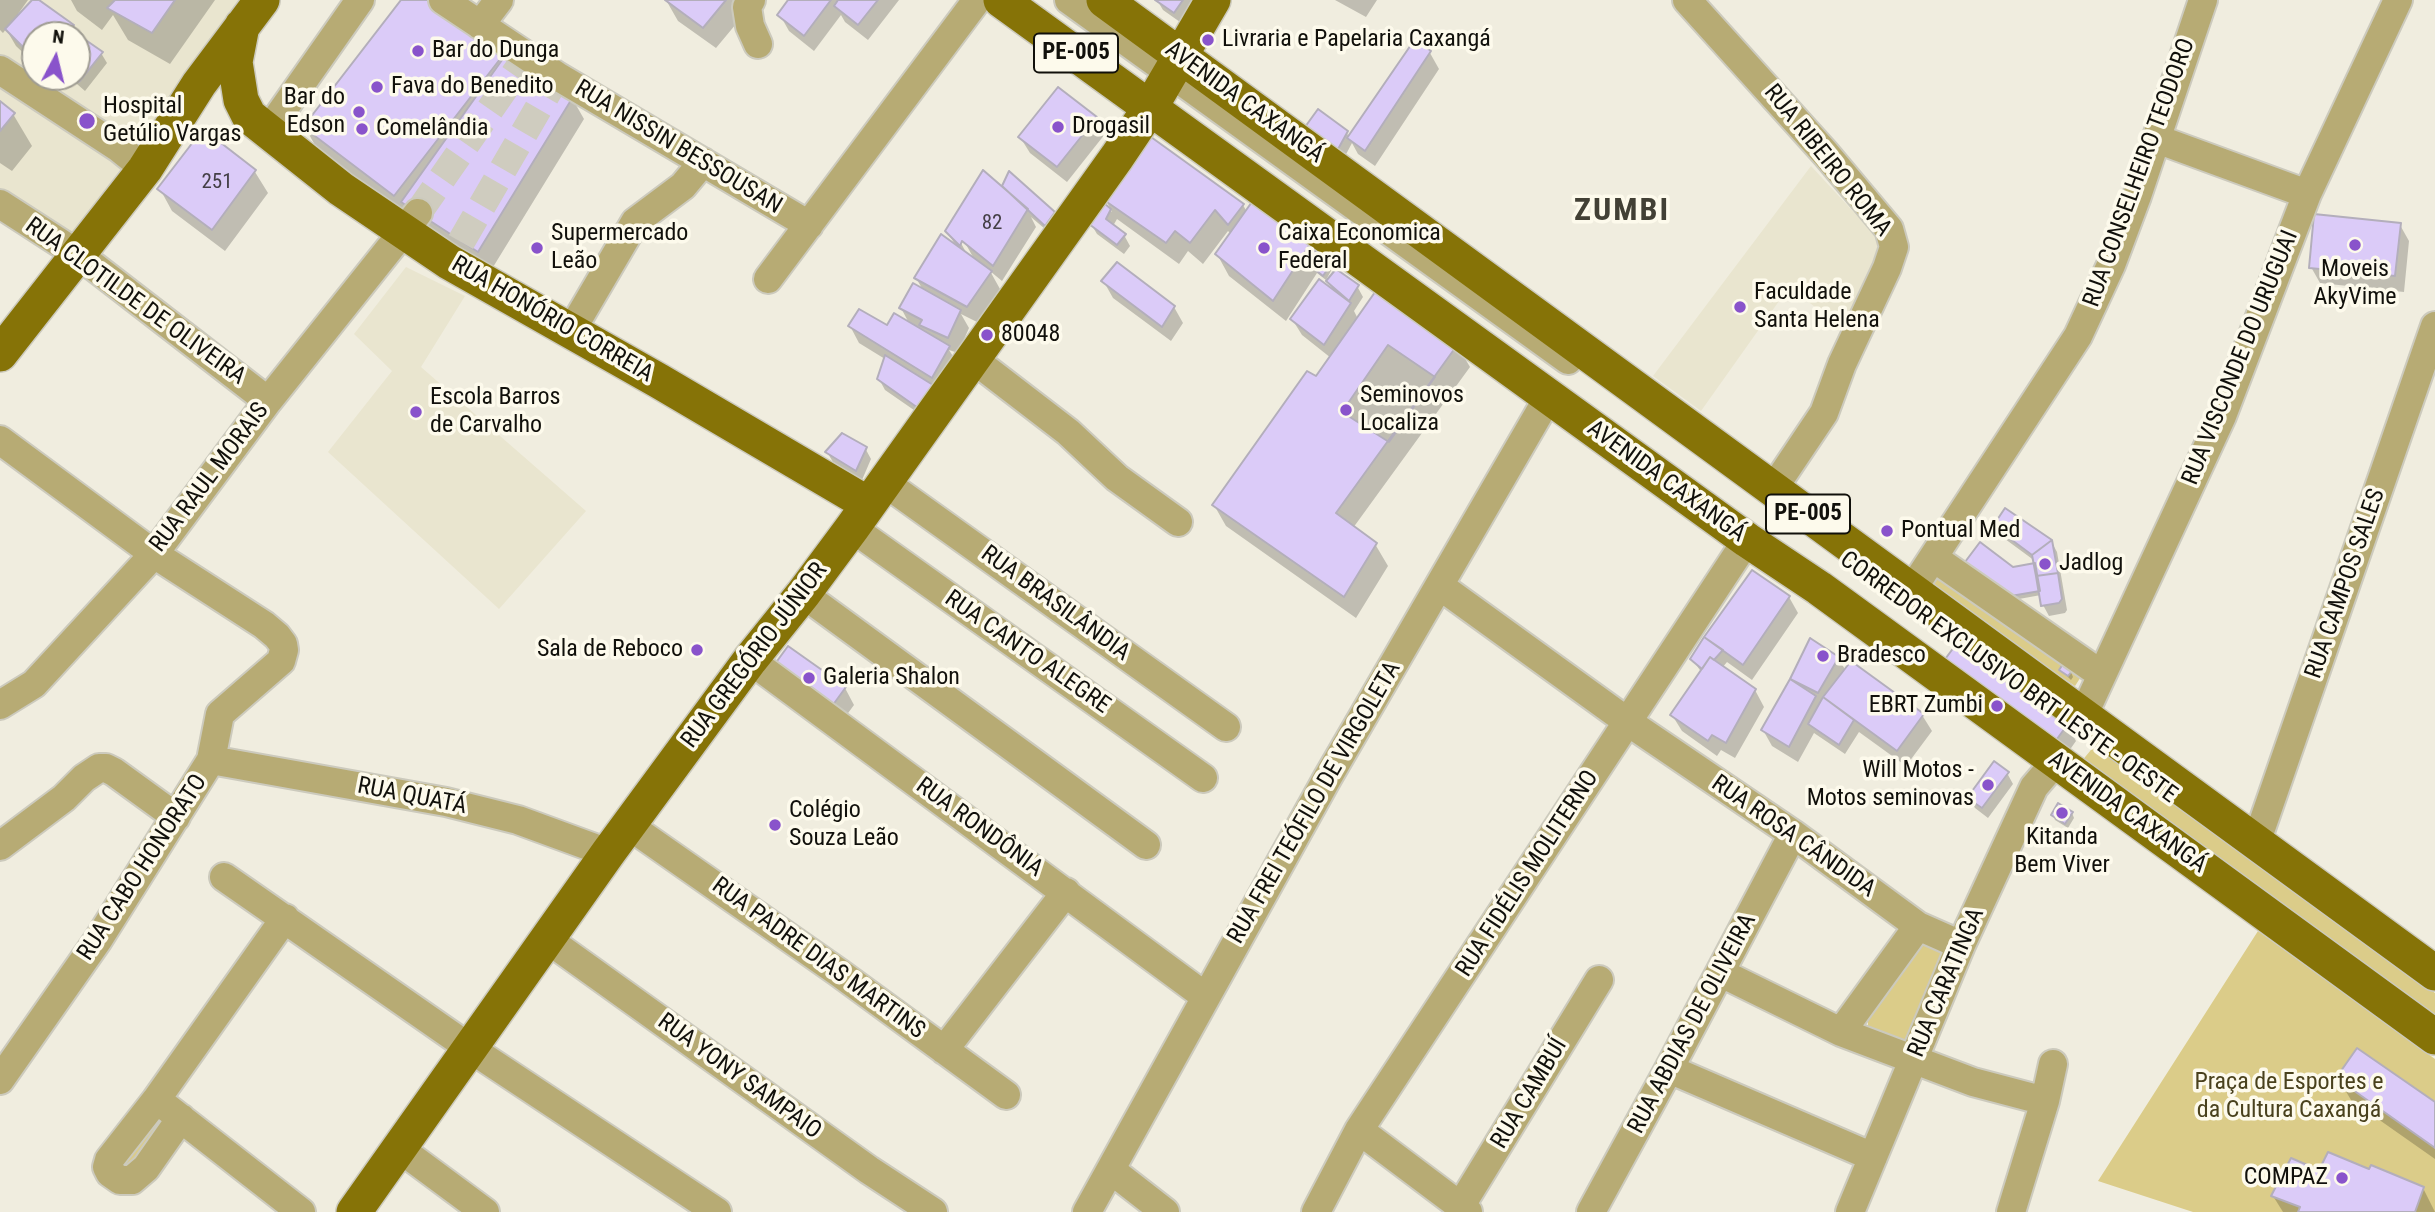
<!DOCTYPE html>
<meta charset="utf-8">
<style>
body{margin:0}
#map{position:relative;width:2435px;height:1212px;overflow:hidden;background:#f0eddf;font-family:"Roboto Condensed",sans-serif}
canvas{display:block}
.north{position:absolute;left:21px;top:21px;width:70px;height:70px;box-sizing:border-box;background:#fdfaec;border:2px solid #9f9c92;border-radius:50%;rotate:7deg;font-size:19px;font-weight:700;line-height:28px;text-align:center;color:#11100b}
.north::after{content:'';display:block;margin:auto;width:24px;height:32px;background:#8953cb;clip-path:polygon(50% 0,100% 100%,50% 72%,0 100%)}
</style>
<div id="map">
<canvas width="2435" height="1212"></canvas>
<div class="north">N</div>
</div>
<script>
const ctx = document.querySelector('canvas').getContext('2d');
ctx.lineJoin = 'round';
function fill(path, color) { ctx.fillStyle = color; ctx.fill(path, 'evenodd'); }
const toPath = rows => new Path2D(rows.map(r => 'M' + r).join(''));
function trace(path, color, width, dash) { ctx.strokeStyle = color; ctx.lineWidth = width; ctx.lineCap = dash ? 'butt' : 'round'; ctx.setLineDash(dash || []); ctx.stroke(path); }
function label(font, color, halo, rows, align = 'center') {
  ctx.font = font + ' "Roboto Condensed",sans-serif'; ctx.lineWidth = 7; ctx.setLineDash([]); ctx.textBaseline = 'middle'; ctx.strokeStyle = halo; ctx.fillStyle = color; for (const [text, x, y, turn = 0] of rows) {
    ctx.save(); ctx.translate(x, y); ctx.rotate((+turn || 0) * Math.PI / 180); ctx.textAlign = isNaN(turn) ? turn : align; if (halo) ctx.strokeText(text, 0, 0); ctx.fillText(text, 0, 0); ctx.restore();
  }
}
fill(toPath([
 [0,0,264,0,78,246,0,189],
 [35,35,77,35,77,77,35,77],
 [1811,166,1887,248,1841,327,1789,287,1701,411,1653,376],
 [406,267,465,296,421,367,586,511,499,609,328,452,392,371,354,334]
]), '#e9e5cf');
fill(toPath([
 [1933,571,2084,672,2075,686,1923,586],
 [2095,745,2435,993,2435,1017,2081,762],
 [2258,931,2435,1059,2435,1212,2193,1212,2098,1181],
 [1925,943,1945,953,1910,1044,1868,1029,1868,1019,1918,947],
 [160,1110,176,1119,128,1170,125,1160]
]), '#dbcc89');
fill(toPath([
 [0,0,28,0,18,14,20,16,36,0,72,26,79,38,101,53,107,63,85,91,69,77,77,77,77,35,35,35,35,64,16,46,6,29,3,33,0,30],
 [71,0,215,0,170,64,128,40,113,15,102,30,77,11],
 [403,0,429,0,502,55,505,60,572,98,584,119,490,272,407,217,317,149,305,127],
 [666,0,756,0,716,48,678,21],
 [790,0,899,0,868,40,845,22,841,15,814,51,789,31,780,15],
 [1157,0,1196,0,1180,22,1163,10],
 [1335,0,1377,0,1366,17],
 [1416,42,1430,53,1439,69,1375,166,1358,154,1352,143,1343,160,1313,138,1346,132,1349,137],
 [0,103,13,114,32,146,12,171,0,163],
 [1096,118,1105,134,1067,182,1030,153,1020,137],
 [204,131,255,172,268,193,225,251,172,211,160,189],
 [1004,186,1054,213,1060,223,1052,235,1031,217,1036,227,1002,281,990,271,1000,289,977,322,961,314,969,328,958,353,949,350,958,364,924,417,885,390,879,379,885,359,859,343,850,326,888,328,910,325,901,308,923,290,916,278,957,248,947,231,1007,193],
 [959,232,973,257,968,256,956,234],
 [1106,200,1243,205,1247,212,1311,242,1319,256,1332,269,1326,280,1317,273,1286,321,1229,276,1217,254,1231,234,1228,231,1203,264,1188,251,1179,264,1117,219,1113,226,1124,235,1130,246,1124,254,1097,234,1091,224,1105,206,1112,212],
 [2400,225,2409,241,2404,292,2320,283,2311,267],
 [1329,281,1357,286,1363,297,1354,311,1358,319,1457,345,1470,367,1353,528,1375,544,1388,566,1356,618,1226,526,1214,505,1331,358,1302,335,1292,319,1336,294],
 [1104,282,1174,307,1183,323,1171,341,1113,298],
 [865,448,871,459,862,480,833,462,827,452],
 [1995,526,2051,541,2057,552,2067,610,2065,613,2049,616,2043,605,2041,595,2008,601,2013,569,2033,565,2035,561,2001,536],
 [1789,597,1798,613,1752,680,1727,662,1722,668,1755,690,1764,707,1735,758,1721,750,1717,756,1682,731,1672,715,1702,673,1692,659],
 [1811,641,1838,658,1846,671,1922,715,1932,731,1906,766,1859,732,1845,754,1814,733,1798,762,1772,746,1763,730],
 [1958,645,2067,725,2076,741,2064,758],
 [2061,670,2071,672,2073,677,2071,680],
 [783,684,845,688,854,705,840,724],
 [2007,773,2013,784,1988,818,1975,808,1969,798],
 [2072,813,2074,818,2068,828,2055,820,2053,815],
 [2338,1078,2435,1105,2435,1159,2351,1100],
 [2320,1172,2423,1188,2435,1212,2283,1212,2273,1196]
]), '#0003');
const building = toPath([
 [32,0,39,0,74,25,65,35,35,35,35,59,5,29,32,0],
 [115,0,175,0,152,33,107,8,115,0],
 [401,0,432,0,504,54,394,196,303,127,401,0],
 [665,0,726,0,703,28,665,0],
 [788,0,831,0,804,36,777,15,788,0],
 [838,0,878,0,858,25,834,6,838,0],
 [1155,0,1183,0,1174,13,1155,0],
 [77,34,103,52,79,82,73,77,77,77,77,34],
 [1415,39,1431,51,1365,151,1347,138,1415,39],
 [507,53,573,97,478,252,401,202,507,53],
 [1058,87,1097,117,1057,167,1018,137,1058,87],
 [0,101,15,113,0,131,0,101],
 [1318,109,1348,131,1337,151,1305,127,1318,109],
 [203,129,256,170,212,230,157,189,203,129],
 [1151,137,1244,204,1228,225,1215,210,1190,243,1175,231,1166,243,1104,200,1151,137],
 [983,170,1028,209,993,266,962,241,960,246,945,231,983,170],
 [1009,171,1055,212,1045,226,1002,186,1009,171],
 [1254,199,1312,241,1273,301,1215,254,1254,199],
 [1104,203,1111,209,1106,219,1126,234,1117,245,1089,224,1104,203],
 [2314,214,2401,223,2395,276,2309,268,2314,214],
 [941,234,992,271,967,307,914,278,941,234],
 [1311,248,1331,264,1323,276,1303,260,1311,248],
 [1117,262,1175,306,1162,327,1101,281,1117,262],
 [1336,269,1359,285,1349,301,1326,281,1336,269],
 [1319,279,1351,303,1324,345,1290,319,1319,279],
 [913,283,961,310,948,338,919,325,922,320,899,308,913,283],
 [1380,285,1458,344,1336,513,1377,543,1344,597,1212,505,1307,371,1316,376,1380,285],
 [859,309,887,325,894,313,950,346,932,378,848,326,859,309],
 [1388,345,1435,377,1389,442,1342,412,1388,345],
 [885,355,933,385,918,408,877,379,885,355],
 [842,433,867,447,856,471,825,452,842,433],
 [2005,508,2052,540,2032,555,1993,526,2005,508],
 [2052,540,2058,573,2036,576,2032,555,2052,540],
 [1980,542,2013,567,2035,563,2040,591,2005,597,1962,566,1980,542],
 [1752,570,1790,596,1743,665,1704,637,1752,570],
 [2058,573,2062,599,2059,603,2041,606,2036,576,2058,573],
 [1704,637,1723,650,1714,660,1710,657,1702,669,1690,659,1704,637],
 [1810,638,1839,657,1818,693,1790,679,1810,638],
 [1957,643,2068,724,2054,743,1943,662,1957,643],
 [788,646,846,687,830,709,772,668,788,646],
 [1710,657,1756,689,1726,743,1712,735,1708,741,1670,715,1710,657],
 [1851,661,1924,714,1897,751,1823,697,1851,661],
 [2063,664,2072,671,2068,676,2059,670,2063,664],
 [1790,679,1816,696,1789,747,1761,730,1790,679],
 [1823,697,1854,720,1839,745,1808,724,1823,697],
 [1994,761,2009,772,1982,808,1967,798,1994,761],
 [2058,803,2073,812,2065,824,2051,815,2058,803],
 [2357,1048,2435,1102,2435,1148,2336,1078,2357,1048],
 [2328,1152,2369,1169,2371,1165,2424,1187,2415,1212,2298,1212,2300,1207,2271,1196,2291,1158,2319,1170,2328,1152]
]);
fill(building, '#dbcbf8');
trace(building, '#b3aebb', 2);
trace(toPath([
 [418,213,523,62],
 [461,242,553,83]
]), '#cfccbf', 28, [28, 14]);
const minor = toPath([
 [443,0,557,76,809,225],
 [751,0,747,7,750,26,758,44],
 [1069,0,1568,360],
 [1687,0,1826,154,1889,229,1894,247,1887,268,1842,364,1824,413,1773,489],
 [480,25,499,0],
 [0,70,119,148,145,169],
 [268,131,360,0],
 [2157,139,2307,194],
 [0,204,79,255,268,401],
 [768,279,977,0],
 [571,331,635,222,683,186,703,162],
 [973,359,1068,432,1117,478,1178,522],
 [0,440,154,554,264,625,277,636,283,644,284,650,281,661,220,714,211,760,98,940,0,1080],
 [884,482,1226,727],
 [852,528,1203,778],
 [1934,558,2102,675],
 [1440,586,1628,722,1793,834,1918,926,1961,945],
 [1911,591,2078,336,2111,265,2137,196,2203,0],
 [803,594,1146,845],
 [750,660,1206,997],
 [0,705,34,684,154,554,268,401,418,213],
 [2083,716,2222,416,2307,194,2398,0],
 [211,760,446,802,518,820,608,853],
 [628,825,838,972,1006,1095],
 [2256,843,2435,326],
 [0,846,64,798,84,778,99,768,106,768,114,772,176,817],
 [224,877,471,1049,717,1212],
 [547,939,869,1170,933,1212],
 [1721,973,1841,1032,1973,1082,2045,1101],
 [1841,1032,1918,926],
 [944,1050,1066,892],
 [1669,1069,1873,1157],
 [165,1106,301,1212],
 [181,1118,146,1168,132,1180,120,1180,110,1173,107,1167,109,1160,156,1100,285,918],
 [1359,1130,1468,1212],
 [400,1149,485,1212],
 [1111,1170,1165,1212],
 [1460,1207,1599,980],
 [1087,1212,1328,777,1548,398],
 [1316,1212,1359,1130,1747,540],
 [1591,1212,1669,1069,1793,834],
 [1850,1212,1961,945,2034,787,2046,773,2059,763],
 [2011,1212,2045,1101,2053,1064]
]);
const major = toPath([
 [1001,0,1747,540,1819,588,2435,1037],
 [1104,0,2435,973],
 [242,26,235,62,241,100,249,116,341,189,449,262,659,381,868,504],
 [0,354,145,169,199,84,262,0],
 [354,1212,608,853,750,660,803,594,852,528,1117,157,1150,108,1213,0]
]);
trace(minor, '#cccabd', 32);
trace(major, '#cccabd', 38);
trace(minor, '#b7ab74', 28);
trace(major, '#867307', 35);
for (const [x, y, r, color] of [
 [1208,40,7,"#8953cb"],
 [418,51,7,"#8953cb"],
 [377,87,7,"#8953cb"],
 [359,112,7,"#8953cb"],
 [87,121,9,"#8953cb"],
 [1058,127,7,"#8953cb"],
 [362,129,7,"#8953cb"],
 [2355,245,7,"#8953cb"],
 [537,248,7,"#8953cb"],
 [1264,248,7,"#8953cb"],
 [1740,307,7,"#8953cb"],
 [987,335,7,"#8953cb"],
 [1346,410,7,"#8953cb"],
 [416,412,7,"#8953cb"],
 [1887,531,7,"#8953cb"],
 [2045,564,7,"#8953cb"],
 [697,650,7,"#8953cb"],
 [1823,656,7,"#8953cb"],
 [809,678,7,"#8953cb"],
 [1997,706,7,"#8953cb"],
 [1988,785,7,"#8953cb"],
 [2062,813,7,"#8953cb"],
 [775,825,7,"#8953cb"],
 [2342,1178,7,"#8953cb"]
]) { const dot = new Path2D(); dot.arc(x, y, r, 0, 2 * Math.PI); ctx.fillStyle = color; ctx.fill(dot); trace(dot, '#fdfaec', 2.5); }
label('21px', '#443f46', null, [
 ["251",217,183],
 ["82",992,224]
]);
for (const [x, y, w] of [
 [1076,53,84],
 [1808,514,84]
]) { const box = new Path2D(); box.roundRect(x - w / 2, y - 19.5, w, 39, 5); ctx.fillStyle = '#fdfaec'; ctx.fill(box); trace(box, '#11100b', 2); }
label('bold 23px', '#11100b', null, [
 ["PE-005",1076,53],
 ["PE-005",1808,514]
]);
label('24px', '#11100b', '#fdfaec', [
 ["Livraria e Papelaria Caxangá",1222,40],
 ["Bar do Dunga",432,51],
 ["Fava do Benedito",391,87],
 ["Bar do",345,98,"right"],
 ["Edson",345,126,"right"],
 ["Hospital",103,107],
 ["Getúlio Vargas",103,135],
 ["Drogasil",1072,127],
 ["Comelândia",376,129],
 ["Supermercado",551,234],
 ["Leão",551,262],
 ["Caixa Economica",1278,234],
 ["Federal",1278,262],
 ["Moveis",2355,270,"center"],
 ["AkyVime",2355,298,"center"],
 ["Faculdade",1754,293],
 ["Santa Helena",1754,321],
 ["80048",1001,335],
 ["Seminovos",1360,396],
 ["Localiza",1360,424],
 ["Escola Barros",430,398],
 ["de Carvalho",430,426],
 ["Pontual Med",1901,531],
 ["Jadlog",2059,564],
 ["Sala de Reboco",683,650,"right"],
 ["Bradesco",1837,656],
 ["Galeria Shalon",823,678],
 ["EBRT Zumbi",1983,706,"right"],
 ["Will Motos -",1974,771,"right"],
 ["Motos seminovas",1974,799,"right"],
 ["Colégio",789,811],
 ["Souza Leão",789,839],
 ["Kitanda",2062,838,"center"],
 ["Bem Viver",2062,866,"center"],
 ["COMPAZ",2328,1178,"right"]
], 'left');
label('24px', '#11100b', '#fdfaec', [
 ["AVENIDA CAXANGÁ",1244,103,36],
 ["RUA NISSIN BESSOUSAN",678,148,31],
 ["RUA RIBEIRO ROMA",1827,161,51],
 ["RUA CONSELHEIRO TEODORO",2140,173,-70],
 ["RUA CLOTILDE DE OLIVEIRA",135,302,36],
 ["RUA HONÓRIO CORREIA",552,320,30],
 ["RUA VISCONDE DO URUGUAI",2241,358,-68],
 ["RUA RAUL MORAIS",210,478,-53],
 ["AVENIDA CAXANGÁ",1666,482,36],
 ["RUA CAMPOS SALES",2346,584,-71],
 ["RUA BRASILÂNDIA",1055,604,36],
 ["RUA CANTO ALEGRE",1027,653,35],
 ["RUA GREGÓRIO JÚNIOR",755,656,-53],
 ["CORREDOR EXCLUSIVO BRT LESTE - OESTE",2008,678,36],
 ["RUA QUATÁ",412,797,11],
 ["RUA FREI TEÓFILO DE VIRGOLETA",1315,803,-60],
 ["AVENIDA CAXANGÁ",2127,813,36],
 ["RUA RONDÔNIA",979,828,36],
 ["RUA ROSA CÂNDIDA",1793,837,35],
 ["RUA CABO HONORATO",143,868,-57],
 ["RUA FIDÉLIS MOLITERNO",1528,874,-57],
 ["RUA PADRE DIAS MARTINS",818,959,36],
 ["RUA CARATINGA",1947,983,-67],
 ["RUA ABDIAS DE OLIVEIRA",1693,1024,-62],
 ["RUA YONY SAMPAIO",739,1077,36],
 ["RUA CAMBUÍ",1530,1094,-59]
]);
label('24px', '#49411d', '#fdfaec', [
 ["Praça de Esportes e",2289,1083],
 ["da Cultura Caxangá",2289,1111]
]);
ctx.letterSpacing = '2px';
label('bold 32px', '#424035', '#fdfaec', [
 ["ZUMBI",1622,212]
]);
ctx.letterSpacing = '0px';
</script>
